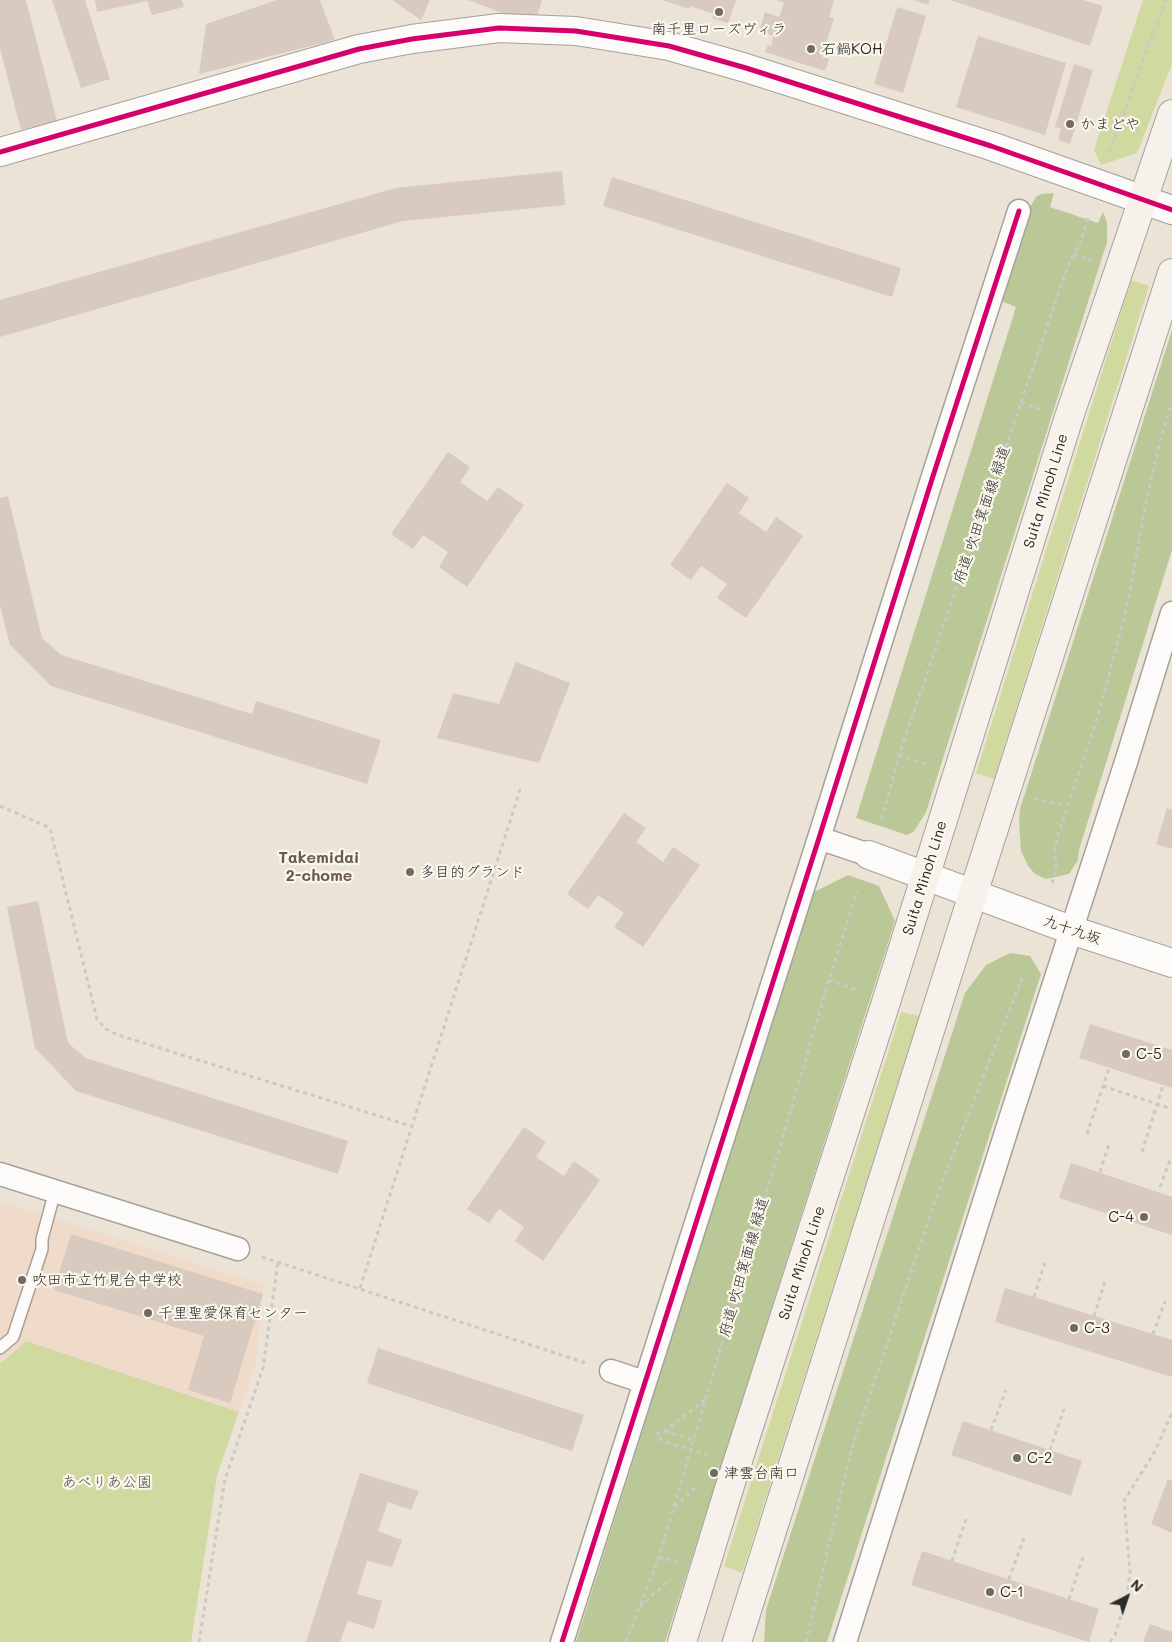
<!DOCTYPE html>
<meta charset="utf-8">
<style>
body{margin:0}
#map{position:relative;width:1172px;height:1642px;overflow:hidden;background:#ebe3d5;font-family:Mali,sans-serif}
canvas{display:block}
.north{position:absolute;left:1102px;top:1572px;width:50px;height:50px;-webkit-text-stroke:4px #fbf7ec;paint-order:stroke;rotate:41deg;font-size:14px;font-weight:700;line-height:20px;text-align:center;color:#2b2b2b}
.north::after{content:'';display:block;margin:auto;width:18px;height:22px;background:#2b2b2b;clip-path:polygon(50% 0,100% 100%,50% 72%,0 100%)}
</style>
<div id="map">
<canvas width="1172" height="1642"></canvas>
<div class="north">N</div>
</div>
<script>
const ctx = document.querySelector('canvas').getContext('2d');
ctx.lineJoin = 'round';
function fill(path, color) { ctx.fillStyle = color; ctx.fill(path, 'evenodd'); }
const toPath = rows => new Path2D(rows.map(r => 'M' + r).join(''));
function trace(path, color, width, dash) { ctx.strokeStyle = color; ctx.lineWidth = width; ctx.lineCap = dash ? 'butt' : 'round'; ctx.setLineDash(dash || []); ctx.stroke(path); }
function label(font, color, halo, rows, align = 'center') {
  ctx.font = font + ' Mali,"Klee One",sans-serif'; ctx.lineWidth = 4.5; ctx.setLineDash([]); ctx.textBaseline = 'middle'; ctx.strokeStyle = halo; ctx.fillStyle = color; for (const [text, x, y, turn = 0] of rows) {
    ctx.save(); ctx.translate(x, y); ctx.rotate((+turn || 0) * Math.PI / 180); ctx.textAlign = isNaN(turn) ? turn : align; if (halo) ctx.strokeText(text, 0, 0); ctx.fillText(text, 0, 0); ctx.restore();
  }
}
fill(toPath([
 [0,1201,263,1285,256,1362,239,1412,26,1341,0,1364]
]), '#f0daca');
fill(toPath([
 [1143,0,1172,0,1172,64,1137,153,1101,165,1094,150],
 [1131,280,1149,286,994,779,976,773],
 [901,1012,919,1016,742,1573,724,1566],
 [26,1341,239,1412,217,1475,191,1642,0,1642,0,1364]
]), '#d0d9a0');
fill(toPath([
 [1054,193,1050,207,1098,223,1103,212,1107,222,1107,242,926,812,918,825,913,832,907,835,856,818,1016,307,999,300,1024,229,1030,207,1036,197,1041,194],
 [1172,330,1172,550,1079,850,1078,860,1069,874,1046,879,1035,874,1028,866,1021,851,1019,821,1020,809],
 [848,875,879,886,895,921,665,1642,576,1642,812,893],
 [1010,953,1030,956,1041,974,827,1642,764,1642,766,1610,965,993,986,965]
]), '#bac898');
fill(toPath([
 [0,0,26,0,57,121,21,130,0,48],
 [52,0,85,0,110,79,81,88],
 [95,0,182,0,184,7,152,15,147,1,97,12],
 [277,0,320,0,335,40,199,74,206,24],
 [392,0,430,0,421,20],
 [468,0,542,0,534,25],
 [662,0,736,0,728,23,712,18,714,14,690,6,689,9],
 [776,0,834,0,829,17,834,18,822,57,829,59,825,71,765,52,768,45,771,46,773,36,759,32,765,12,779,17,784,3],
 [914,0,930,0,928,5],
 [950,0,1083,0,1103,6,1090,46],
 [897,7,926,16,903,93,874,84],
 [978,36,1066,63,1045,135,956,107],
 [1074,64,1093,70,1070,144,1058,140,1061,129,1055,127],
 [562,171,565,205,403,221,0,337,0,300,396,188],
 [612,177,901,268,892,297,603,206],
 [448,452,470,467,460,482,487,501,498,487,524,505,467,587,439,567,448,552,423,535,413,549,391,534],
 [727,483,749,498,739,513,766,532,776,517,803,536,746,618,717,598,727,584,701,566,691,580,670,565],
 [8,496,42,638,61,655,252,714,256,701,381,740,367,784,51,686,10,645,0,606,0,498],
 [516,662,570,683,539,763,437,738,453,693,499,704],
 [1167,808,1172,810,1172,849,1156,844],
 [624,813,646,828,636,842,663,862,673,847,700,865,643,947,614,927,624,913,598,895,588,909,567,894],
 [38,901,68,1043,86,1058,348,1141,338,1174,76,1091,35,1048,7,907],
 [1090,1024,1172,1050,1172,1088,1079,1058],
 [524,1127,546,1142,536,1157,564,1176,574,1161,600,1180,543,1261,515,1241,524,1227,499,1209,489,1223,467,1209],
 [1071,1163,1172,1197,1172,1235,1059,1198],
 [71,1234,263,1294,230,1403,188,1390,204,1336,54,1290],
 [1005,1288,1172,1340,1172,1377,995,1322],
 [378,1348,584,1415,572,1451,367,1383],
 [963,1421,1082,1461,1071,1496,951,1455],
 [360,1473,419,1491,411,1510,388,1502,378,1531,402,1540,392,1567,367,1561,357,1594,382,1601,374,1629,348,1621,340,1642,306,1642],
 [1168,1479,1172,1481,1172,1533,1151,1524],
 [922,1551,1099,1609,1089,1642,911,1585],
 [1150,1624,1172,1632,1172,1642,1143,1642]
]), '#d8cabf');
const service = toPath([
 [0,1348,13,1337,42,1249,42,1239,55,1191]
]);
const minor = toPath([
 [819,838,869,855],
 [0,1174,238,1249],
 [611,1371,644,1382],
 [562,1642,819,838,933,476,1019,211],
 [845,1642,1013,1110,1126,762,1172,613]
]);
const tertiary = toPath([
 [0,152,359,49,412,39,499,28,576,31,669,46,746,68,991,146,1172,210],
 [869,855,1071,930,1172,963]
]);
const secondary = toPath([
 [682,1642,732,1479,887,999,1069,417,1172,114],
 [737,1642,973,894,1172,273]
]);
trace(service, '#a5a199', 14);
trace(minor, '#a5a199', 25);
trace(tertiary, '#a5a199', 30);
trace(secondary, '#a5a199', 30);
trace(toPath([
 [1120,123,1138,130],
 [1109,152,1166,0],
 [1074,254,1092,261],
 [1021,402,1042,410],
 [899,755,929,765],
 [1034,799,1067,806],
 [0,806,50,828,97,1019,106,1029,118,1035,411,1126],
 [882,819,899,755,1069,263,1080,244,1089,214],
 [1052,883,1056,869,1055,851,1057,838,1097,718,1116,649,1130,593,1145,507,1161,436,1172,403],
 [829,980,859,991],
 [1103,1086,1172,1109],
 [1087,1134,1109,1068],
 [1142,1152,1163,1085],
 [1100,1172,1110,1141],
 [1160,1187,1170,1160],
 [262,1257,586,1363],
 [360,1288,521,787],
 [1034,1297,1045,1262],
 [1094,1316,1105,1281],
 [1153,1334,1165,1301],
 [705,1400,665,1431,657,1434,662,1441,711,1456],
 [991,1430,1006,1390],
 [665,1431,693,1440],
 [1050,1450,1064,1409],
 [675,1507,699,1484],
 [659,1557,678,1562],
 [952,1561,966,1519],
 [1009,1579,1024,1538],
 [1069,1599,1083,1557],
 [640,1607,670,1579],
 [199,1642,225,1479,263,1368,278,1262],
 [626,1642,659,1557,829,980,857,891],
 [806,1642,851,1451,937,1195,1024,973],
 [1110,1642,1115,1635,1127,1596,1130,1572,1124,1501,1155,1451,1172,1413]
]), '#cac9c6', 3, [4, 4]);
trace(service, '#fcfbf9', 11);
trace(minor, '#fcfbf9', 22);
trace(tertiary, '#fcfbf9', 28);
trace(secondary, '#f6f1eb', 28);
trace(toPath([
 [0,152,359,49,412,39,499,28,576,31,669,46,746,68,991,146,1172,210],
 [562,1642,819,838,933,476,1019,211]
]), '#d6006c', 5);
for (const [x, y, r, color] of [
 [719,12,5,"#6e6b66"],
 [811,49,5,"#6e6b66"],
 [1070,124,5,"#6e6b66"],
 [410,872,5,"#6e6b66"],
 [1126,1054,5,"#6e6b66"],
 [1144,1217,5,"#6e6b66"],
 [22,1280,5,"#6e6b66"],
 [148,1313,5,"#6e6b66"],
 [1074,1328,5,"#6e6b66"],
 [1017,1458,5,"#6e6b66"],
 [714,1473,5,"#6e6b66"],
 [990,1592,5,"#6e6b66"]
]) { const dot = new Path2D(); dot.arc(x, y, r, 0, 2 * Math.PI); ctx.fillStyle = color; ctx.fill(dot); trace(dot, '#fbf7ec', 2); }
label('15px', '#2b2b2b', '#fbf7ec', [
 ["南千里ローズヴィラ",719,29,"center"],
 ["石鍋KOH",821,49],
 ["かまどや",1080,124],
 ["多目的グランド",420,872],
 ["C-5",1136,1054],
 ["C-4",1134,1217,"right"],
 ["吹田市立竹見台中学校",32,1280],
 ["千里聖愛保育センター",158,1313],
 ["C-3",1084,1328],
 ["C-2",1027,1458],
 ["津雲台南口",724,1473],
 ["C-1",1000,1592]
], 'left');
label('15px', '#2b2b2b', '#fbf7ec', [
 ["Suita Minoh Line",1046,491,-73],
 ["府道 吹田箕面線 緑道",982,515,-71],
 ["Suita Minoh Line",925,878,-73],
 ["九十九坂",1072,930,19],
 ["Suita Minoh Line",802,1263,-72],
 ["府道 吹田箕面線 緑道",744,1267,-74]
]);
label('15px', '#4e543e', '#fbf7ec', [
 ["あべりあ公園",107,1482]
]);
label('bold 16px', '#6b594f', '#fbf7ec', [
 ["Takemidai",319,858],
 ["2-chome",319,876]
]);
</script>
